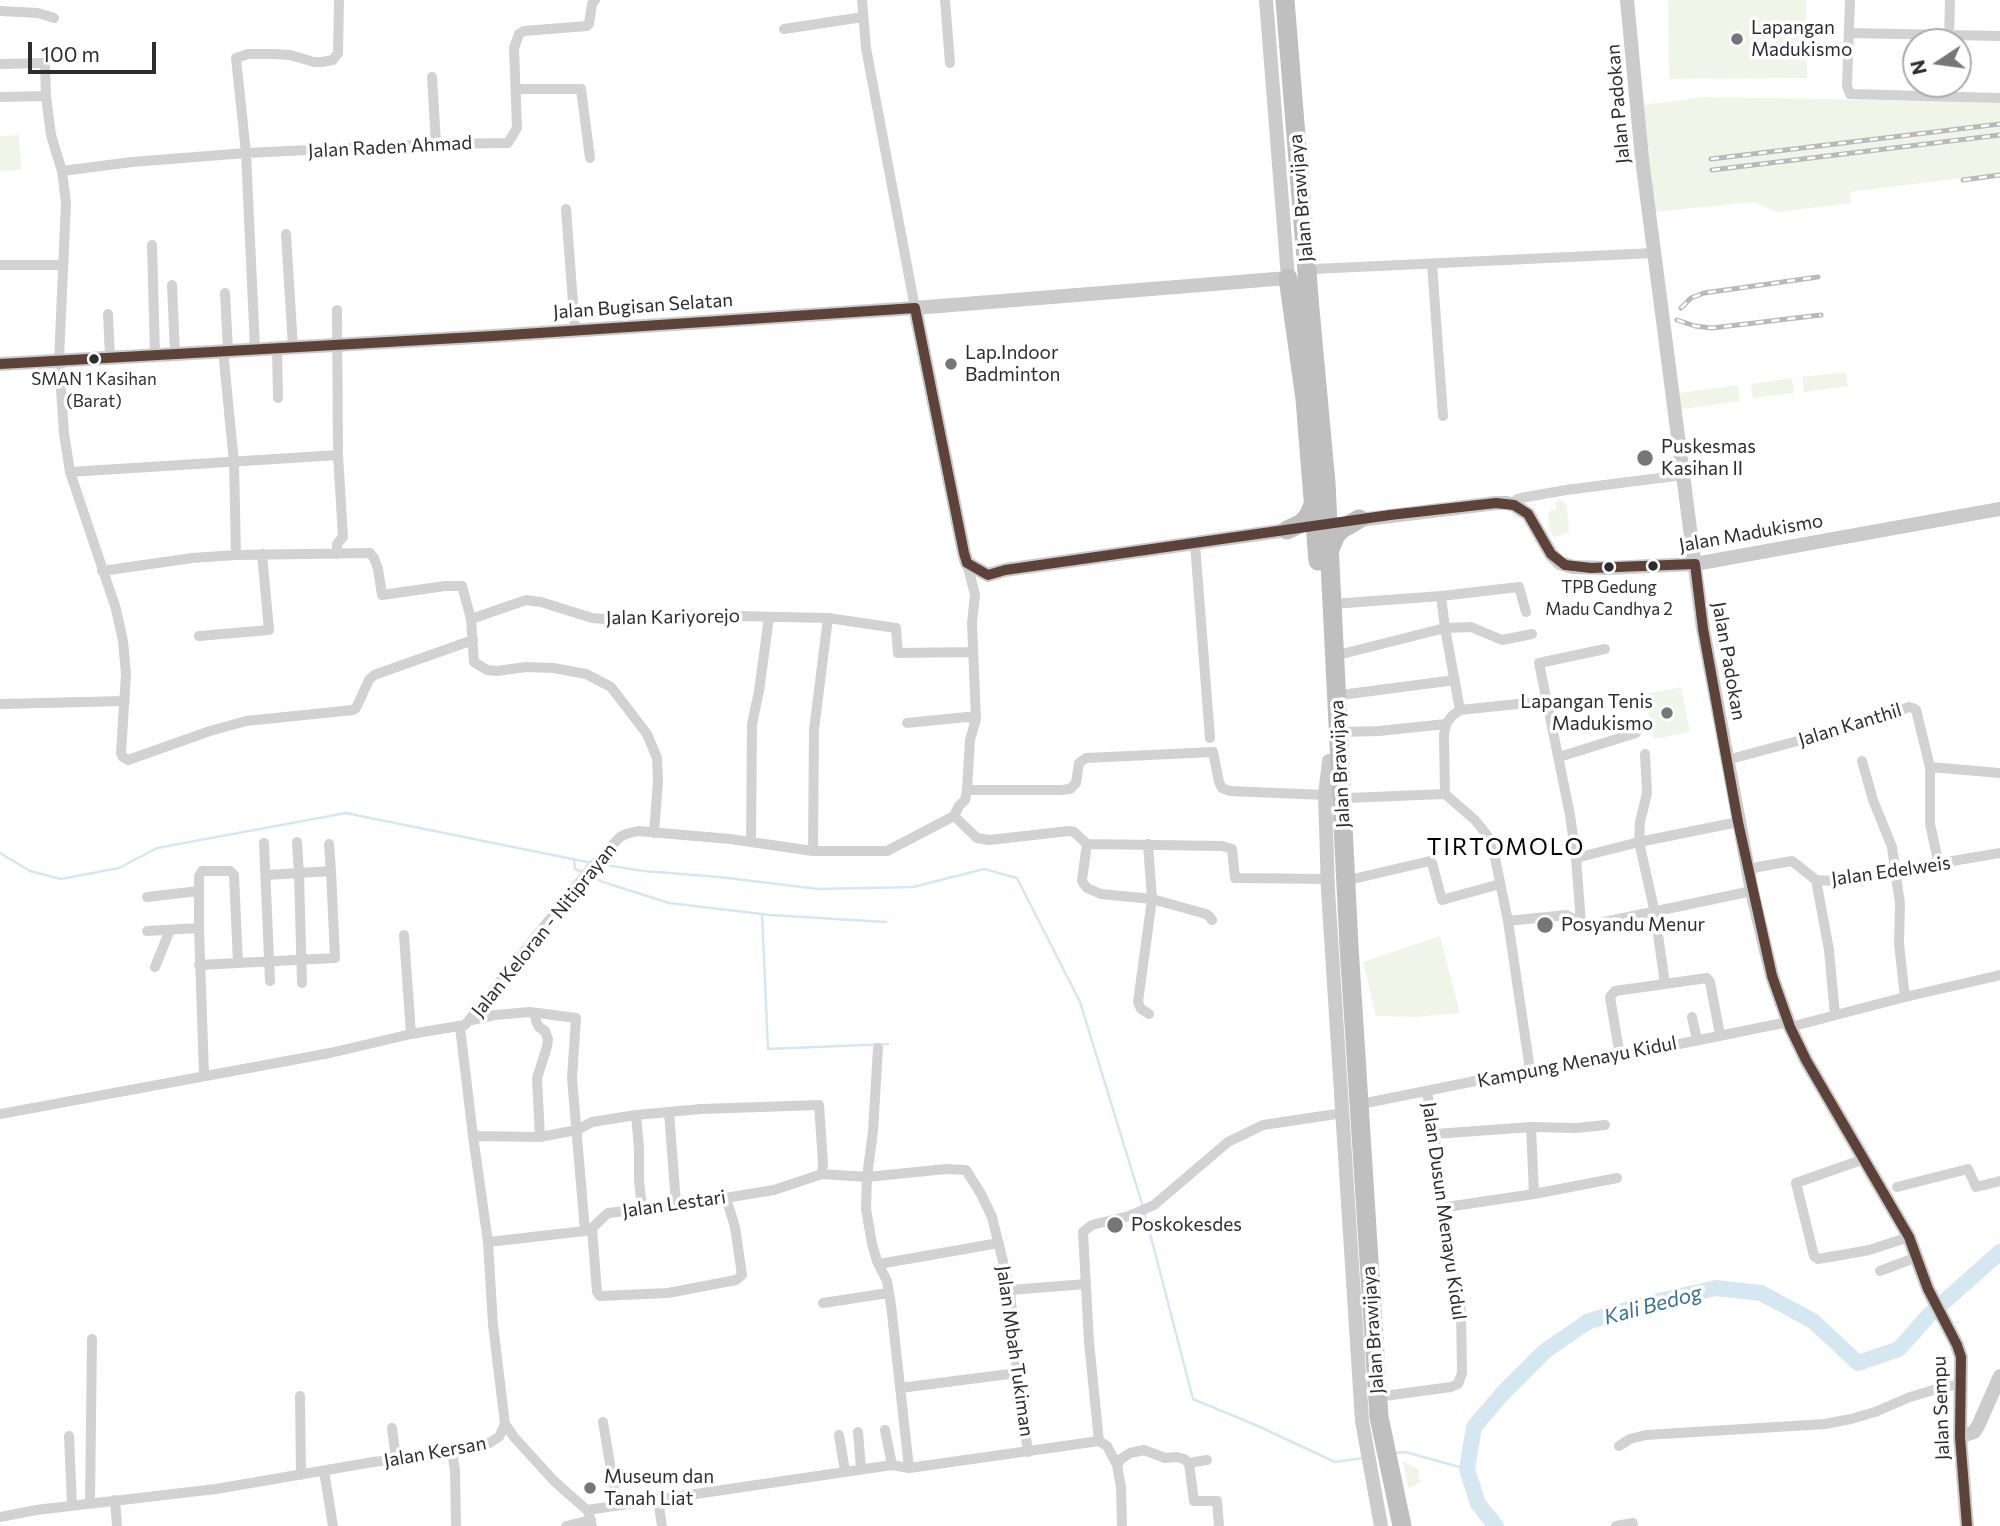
<!DOCTYPE html>
<style>
body{margin:0}
#map{position:relative;width:2000px;height:1526px;overflow:hidden;background:#fff;font-family:Commissioner,sans-serif}
canvas{display:block}
.north{position:absolute;left:1902px;top:28px;width:70px;height:70px;box-sizing:border-box;background:#fff;border:2px solid #ababab;border-radius:50%;rotate:257deg;font-size:19px;font-weight:700;line-height:28px;text-align:center;color:#2d2d2d}
.north::after{content:'';display:block;margin:auto;width:24px;height:32px;background:#767676;clip-path:polygon(50% 0,100% 100%,50% 72%,0 100%)}
.scale{position:absolute;left:28px;top:42px;width:128px;height:32px;box-sizing:border-box;border:4px solid #2d2d2d;border-top:0;padding-left:9px;font-size:21px;line-height:24px;white-space:nowrap;color:#2d2d2d;-webkit-text-stroke:5px #fff;paint-order:stroke}
</style>
<div id="map">
<canvas width="2000" height="1526"></canvas>
<div class="north">N</div>
<div class="scale">100 m</div>
</div>
<script>
const ctx = document.querySelector('canvas').getContext('2d');
ctx.lineJoin = 'round';
function fill(path, color) { ctx.fillStyle = color; ctx.fill(path, 'evenodd'); }
const toPath = rows => new Path2D(rows.map(r => 'M' + r).join(''));
function trace(path, color, width, dash) { ctx.strokeStyle = color; ctx.lineWidth = width; ctx.lineCap = dash ? 'butt' : 'round'; ctx.setLineDash(dash || []); ctx.stroke(path); }
function label(font, color, halo, rows, align = 'center') {
  ctx.font = font + ' Commissioner,sans-serif'; ctx.lineWidth = 7; ctx.setLineDash([]); ctx.textBaseline = 'middle'; ctx.strokeStyle = halo; ctx.fillStyle = color; for (const [text, x, y, turn = 0] of rows) {
    ctx.save(); ctx.translate(x, y); ctx.rotate((+turn || 0) * Math.PI / 180); ctx.textAlign = isNaN(turn) ? turn : align; if (halo) ctx.strokeText(text, 0, 0); ctx.fillText(text, 0, 0); ctx.restore();
  }
}
fill(toPath([
 [1668,0,1806,0,1807,78,1669,79],
 [1704,97,2000,102,2000,173,1850,192,1851,203,1777,212,1753,202,1655,212,1643,105],
 [19,135,21,170,0,171,0,136],
 [1846,372,1848,386,1804,392,1802,377],
 [1792,378,1794,393,1753,398,1751,384],
 [1738,385,1740,401,1684,409,1681,407,1679,393],
 [1559,499,1565,503,1567,508,1569,531,1563,535,1553,537,1549,525,1548,514,1551,510,1556,511,1555,503],
 [1681,687,1690,732,1654,739,1644,694],
 [1440,936,1460,1013,1415,1017,1376,1016,1363,962],
 [1403,1461,1419,1470,1418,1477,1422,1482,1408,1488]
]), '#f0f5ea');
trace(toPath([
 [0,853,30,871,61,879,119,868,157,848,346,813,592,863],
 [574,860,575,869,583,872],
 [599,864,644,871,719,877,819,889,913,887,984,869,1017,878,1080,1002,1143,1207],
 [591,876,603,882,669,903,770,915,886,922],
 [762,914,768,1049,888,1044],
 [1145,1214,1193,1399,1258,1426,1335,1462,1363,1458],
 [1395,1453,1405,1452,1467,1469]
]), '#d5e8f2', 2.5);
trace(toPath([
 [1496,1526,1478,1504,1467,1469,1474,1427,1503,1393,1545,1351,1589,1321,1650,1303,1716,1288,1761,1293,1813,1321,1858,1363,1899,1349,1928,1316,2000,1252]
]), '#d5e8f2', 16);
trace(toPath([
 [862,0,866,48,915,308],
 [945,0,950,63],
 [1850,0,1847,86,1850,94,2000,98],
 [0,11,38,13,54,18],
 [784,29,863,17],
 [1849,33,2000,36],
 [1949,39,1950,0],
 [0,64,45,63,46,96,51,135,62,171,66,203,59,360,64,433,70,472,116,609,123,641,126,674,121,753,123,757,128,760,210,731,246,721,353,710,356,708,369,680,374,675,473,640],
 [432,77,436,144],
 [516,89,581,89,590,158],
 [0,97,46,96],
 [62,171,132,162,246,153,436,144,508,143,517,128,514,48,519,34,524,31,587,26,589,24,592,4,595,0],
 [566,209,575,330],
 [286,234,293,347],
 [152,245,155,354],
 [1432,264,1443,416],
 [0,265,62,265],
 [1314,269,1654,253],
 [172,285,175,354],
 [225,293,228,350],
 [108,314,110,357],
 [277,347,278,398],
 [255,348,246,153,236,58,248,54,274,54,290,55,314,62,322,62,333,60,338,53,339,0],
 [223,350,234,463,236,555],
 [70,472,338,455],
 [1514,505,1517,499,1521,498,1566,490,1683,475],
 [1195,544,1210,738],
 [337,554,337,544,343,537,338,455,337,310],
 [102,571,192,558,236,555,370,553,374,558,378,569,382,595,445,586,462,586,471,619,526,600,541,602,592,618,617,620,690,615,828,618,896,628,898,653,972,652],
 [1441,596,1519,587,1526,612],
 [1333,604,1441,596,1445,628,1460,710],
 [471,619,474,662,487,670,497,671,526,667,553,668,586,674,611,687,647,734,657,758,658,781,654,833],
 [199,636,269,630,262,554],
 [1338,655,1445,628,1471,627,1502,640,1532,634],
 [1341,695,1455,680],
 [0,704,125,701],
 [907,723,967,717,976,719],
 [1343,732,1379,731,1446,724],
 [1645,754,1647,793,1640,822,1639,842,1655,913,1665,984],
 [1559,757,1636,733],
 [1727,760,1853,726,1909,707,1913,708,1916,710,1930,767,1930,824,1939,865],
 [1862,761,1873,800,1892,847,1900,904,1899,944,1905,997],
 [1930,767,2000,773],
 [967,790,1061,790,1070,789,1076,783,1079,763,1086,758,1213,752,1219,782,1222,788,1230,791,1325,795],
 [1347,798,1445,794],
 [954,816,977,838,989,840,1069,831,1074,832,1087,844,1222,846,1232,849,1235,878,1329,879],
 [297,842,299,874,302,983],
 [751,842,752,724,759,691,769,617],
 [264,843,270,981],
 [329,844,331,871],
 [1087,844,1082,880,1083,883,1087,888,1101,894,1152,899,1206,914,1210,917,1212,920],
 [1148,844,1152,899,1138,1002,1141,1009,1149,1014],
 [813,851,814,730,828,618],
 [1576,858,1639,842,1738,822],
 [1747,871,1758,867,1792,861,1816,880,1835,881,2000,853],
 [1353,879,1430,861,1432,863,1442,900,1500,884],
 [1816,880,1829,950,1835,1015],
 [147,897,199,891],
 [1508,921,1566,915,1581,923,1595,924,1752,891],
 [1581,923,1576,858,1570,815,1539,663,1605,649],
 [147,931,199,928],
 [404,935,411,1034],
 [199,965,335,958,331,871,267,875],
 [155,967,170,930],
 [535,1013,536,1021,539,1027,545,1031,548,1039,547,1047,537,1078,540,1137],
 [1692,1017,1697,1040],
 [472,1020,495,1015,530,1012,576,1018,572,1078,585,1231],
 [1790,1027,1905,997,2000,975],
 [878,1048,873,1131,867,1177,866,1209,872,1244,877,1261,887,1281,891,1305,909,1468],
 [1620,1056,1610,997,1615,991,1707,978,1710,982,1720,1035],
 [1530,1070,1508,921,1495,858,1487,835,1475,820,1445,794,1444,735,1446,724,1452,716,1460,710,1546,701],
 [204,1075,199,928,199,876,202,871,230,871,234,875,238,963],
 [1366,1103,1530,1070,1620,1056,1788,1022],
 [669,1112,676,1204],
 [0,1114,330,1053,411,1034,465,1025,589,870,620,837,626,834,638,831,730,839,813,851,887,851,954,816,959,806,965,800,967,790,970,740,976,719,972,623,975,595,967,563],
 [636,1115,639,1149,639,1180,642,1209],
 [1531,1127,1534,1194],
 [1435,1134,1531,1127,1576,1128,1605,1125],
 [473,1136,540,1137,577,1130,592,1122,636,1115,701,1109,819,1105,823,1163,822,1174,867,1177,946,1169,966,1170,981,1194,992,1217,1010,1290,1017,1373,1028,1452],
 [1864,1159,1796,1183,1814,1256,1818,1259,1853,1253,1869,1250,1909,1237],
 [1897,1187,1968,1169,1976,1187,2000,1181],
 [1440,1208,1534,1194,1617,1178],
 [592,1228,597,1292,600,1296,668,1293,736,1280,742,1275,735,1227,726,1198],
 [488,1242,585,1231,592,1228,608,1213,694,1203,774,1190,822,1174],
 [879,1264,999,1243],
 [1880,1271,1917,1257],
 [1010,1290,1086,1284],
 [823,1303,888,1293],
 [900,1388,1017,1373],
 [300,1396,301,1475],
 [1377,1397,1451,1387,1458,1384,1462,1373,1461,1311,1438,1193,1435,1134,1427,1092],
 [603,1422,617,1506],
 [505,1424,514,1437,554,1481,588,1511,592,1526],
 [392,1428,396,1459],
 [885,1430,892,1465],
 [858,1432,861,1469],
 [839,1435,845,1471],
 [69,1436,72,1505],
 [1099,1441,1089,1342,1083,1232,1092,1225,1129,1216,1154,1205,1228,1142,1263,1125,1343,1113],
 [1619,1446,1630,1439,1646,1435,1825,1424,1851,1419,1875,1412,1910,1397,1947,1386,1960,1385],
 [452,1453,455,1470,456,1526],
 [1189,1463,1207,1460],
 [1117,1465,1121,1459,1130,1453,1144,1450,1165,1458,1177,1457,1184,1459,1189,1463,1194,1501,1217,1501,1219,1526],
 [324,1471,333,1526],
 [658,1499,662,1526],
 [115,1500,117,1526],
 [90,1503,92,1339],
 [587,1510,892,1465,909,1468,1099,1441,1107,1446,1117,1465,1121,1487,1122,1526],
 [0,1517,36,1510,216,1489,373,1462,452,1453,484,1446,499,1437,505,1424,493,1325,488,1242,473,1136,460,1027],
 [566,1526,591,1520],
 [1616,1526,1633,1523]
]), '#d2d2d2', 10);
trace(toPath([
 [1627,0,1642,159,1703,629,1752,891,1772,976,1790,1027,1806,1060,1909,1237,1928,1289,1957,1345,1961,1357,1960,1437,1967,1526],
 [915,308,964,553,967,563,988,575,1005,570,1294,529],
 [0,364,493,336,915,308,1288,278,1266,0],
 [1351,521,1496,503,1507,503,1514,505,1528,514,1551,554,1560,563,1573,567,1606,568,1695,564,2000,509],
 [1329,761,1325,795,1328,890,1362,1421,1381,1526],
 [1960,1437,1974,1432,1978,1426,2000,1376]
]), '#cbcbcb', 14);
trace(toPath([
 [1285,0,1310,309,1326,483,1349,946,1379,1417,1402,1526],
 [1288,278,1305,399],
 [1305,399,1318,561],
 [1287,530,1302,523,1308,516,1314,503],
 [1330,549,1336,535,1342,529,1359,519]
]), '#bfbfbf', 19);
const rail = toPath([
 [1711,159,2000,124],
 [1712,170,2000,135],
 [1963,180,2000,175],
 [1681,308,1691,298,1704,293,1818,277],
 [1677,320,1695,326,1712,328,1821,315]
]);
trace(rail, '#b9b9b9', 5);
trace(rail, '#fff', 2.5, [8]);
trace(toPath([
 [0,364,493,336,915,308,964,553,967,563,988,575,1005,570,1390,515,1496,503,1514,505,1528,514,1551,554,1565,565,1591,568,1695,564,1703,629,1738,822,1772,976,1790,1027,1806,1060,1909,1237,1928,1289,1957,1345,1961,1357,1960,1437,1967,1526]
]), '#5c4238', 10);
for (const [x, y, r, color] of [
 [1737,39,7,"#767676"],
 [94,359,6,"#2d2d2d"],
 [951,364,7,"#767676"],
 [1645,458,9,"#767676"],
 [1653,566,6,"#2d2d2d"],
 [1609,567,6,"#2d2d2d"],
 [1667,713,7,"#767676"],
 [1545,925,9,"#767676"],
 [1115,1225,9,"#767676"],
 [590,1488,7,"#767676"]
]) { const dot = new Path2D(); dot.arc(x, y, r, 0, 2 * Math.PI); ctx.fillStyle = color; ctx.fill(dot); trace(dot, '#fff', 2.5); }
label('17px', '#2d2d2d', '#fff', [
 ["SMAN 1 Kasihan",94,379],
 ["(Barat)",94,401],
 ["TPB Gedung",1609,587],
 ["Madu Candhya 2",1609,609]
]);
label('19px', '#2d2d2d', '#fff', [
 ["Lapangan",1751,28],
 ["Madukismo",1751,50],
 ["Lap.Indoor",965,353],
 ["Badminton",965,375],
 ["Puskesmas",1661,447],
 ["Kasihan II",1661,469],
 ["Lapangan Tenis",1653,702,"right"],
 ["Madukismo",1653,724,"right"],
 ["Posyandu Menur",1561,925],
 ["Poskokesdes",1131,1225],
 ["Museum dan",604,1477],
 ["Tanah Liat",604,1499]
], 'left');
label('19px', '#2d2d2d', '#fff', [
 ["Jalan Padokan",1618,104,-95],
 ["Jalan Raden Ahmad",390,147,-3],
 ["Jalan Brawijaya",1301,198,-95],
 ["Jalan Bugisan Selatan",643,306,-4],
 ["Jalan Madukismo",1751,533,-10],
 ["Jalan Kariyorejo",673,617,-1],
 ["Jalan Padokan",1729,661,80],
 ["Jalan Kanthil",1850,725,-17],
 ["Jalan Brawijaya",1340,764,-93],
 ["Jalan Edelweis",1891,871,-8],
 ["Jalan Keloran - Nitiprayan",544,930,-51],
 ["Kampung Menayu Kidul",1577,1062,-11],
 ["Jalan Lestari",674,1204,-8],
 ["Jalan Dusun Menayu Kidul",1444,1211,82],
 ["Jalan Brawijaya",1373,1330,-94],
 ["Jalan Mbah Tukiman",1015,1351,82],
 ["Jalan Sempu",1941,1408,-92],
 ["Jalan Kersan",435,1452,-10]
]);
label('italic 21px', '#367293', '#fff', [
 ["Kali Bedog",1653,1305,-15]
]);
ctx.letterSpacing = '2px';
label('23px', '#000', '#fff', [
 ["TIRTOMOLO",1506,847]
]);
ctx.letterSpacing = '0px';
</script>
